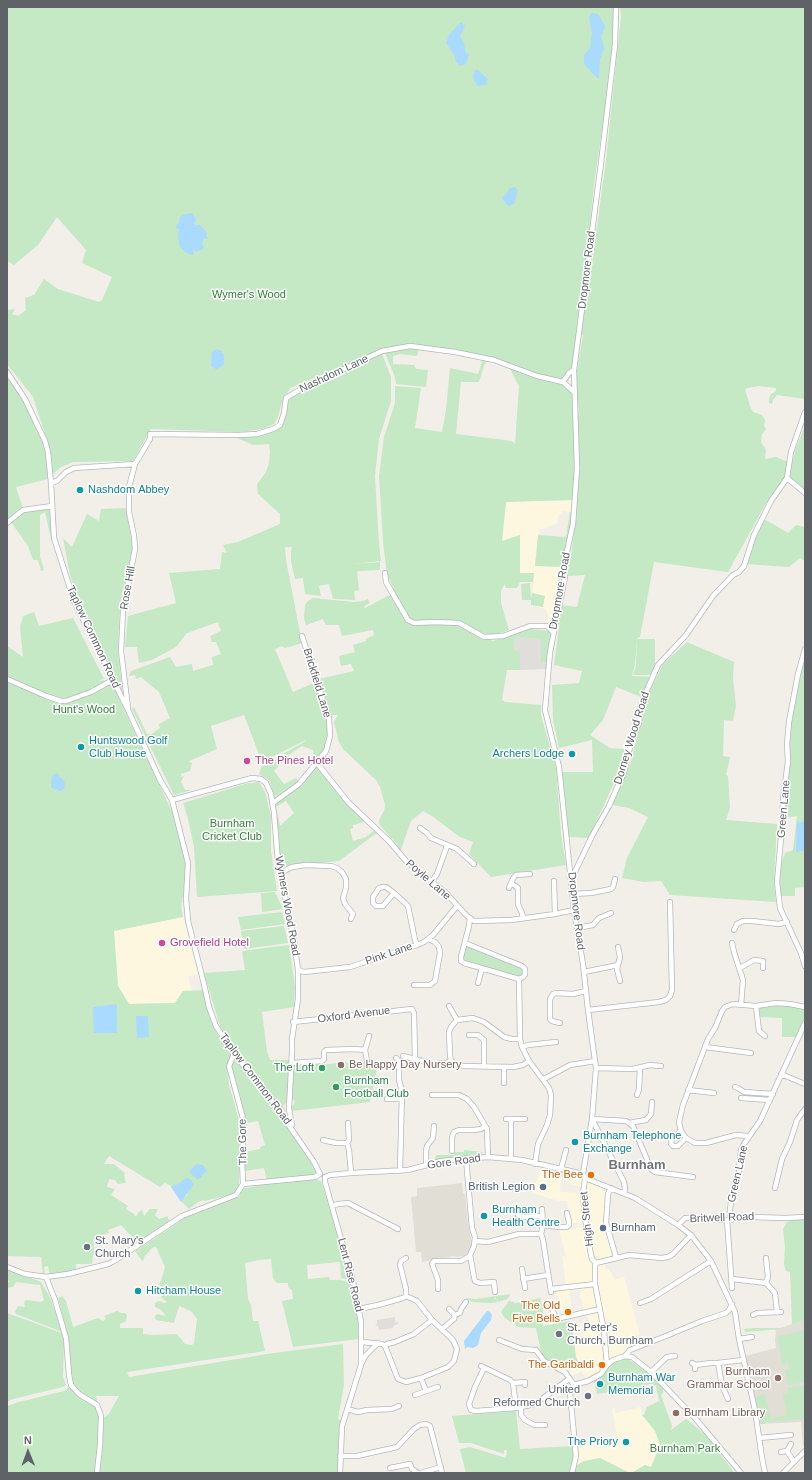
<!DOCTYPE html>
<style>
body{margin:0}
#map{position:relative;width:812px;height:1480px;overflow:hidden;background:#f1efe8;font-family:Arial,sans-serif}
canvas{display:block}
.frame{position:absolute;inset:0;border:8px solid #5f6368;pointer-events:none}
.north{position:absolute;left:8px;top:1432px;width:40px;height:40px;-webkit-text-stroke:3px #fff;paint-order:stroke;rotate:359deg;font-size:11px;font-weight:700;line-height:16px;text-align:center;color:#5f6368}
.north::after{content:'';display:block;margin:auto;width:14px;height:18px;background:#5f6368;clip-path:polygon(50% 0,100% 100%,50% 72%,0 100%)}
</style>
<div id="map">
<canvas width="812" height="1480"></canvas>
<div class="frame"></div>
<div class="north">N</div>
</div>
<script>
const ctx = document.querySelector('canvas').getContext('2d');
ctx.lineJoin = 'round';
function fill(path, color) { ctx.fillStyle = color; ctx.fill(path, 'evenodd'); }
const toPath = rows => new Path2D(rows.map(r => 'M' + r).join(''));
function trace(path, color, width, dash) { ctx.strokeStyle = color; ctx.lineWidth = width; ctx.lineCap = dash ? 'butt' : 'round'; ctx.setLineDash(dash || []); ctx.stroke(path); }
function label(font, color, halo, rows, align = 'center') {
  ctx.font = font + ' Arial,sans-serif'; ctx.lineWidth = 3; ctx.setLineDash([]); ctx.textBaseline = 'middle'; ctx.strokeStyle = halo; ctx.fillStyle = color; for (const [text, x, y, turn = 0] of rows) {
    ctx.save(); ctx.translate(x, y); ctx.rotate((+turn || 0) * Math.PI / 180); ctx.textAlign = isNaN(turn) ? turn : align; if (halo) ctx.strokeText(text, 0, 0); ctx.fillText(text, 0, 0); ctx.restore();
  }
}
fill(toPath([
 [573,500,572,507,570,512,563,511,558,516,557,523,544,529,539,529,535,566,561,566,551,623,547,623,548,614,546,609,531,605,534,574,520,573,520,535,502,541,506,502],
 [183,917,199,973,188,977,192,991,183,991,175,1003,129,1004,118,986,114,931],
 [541,1169,561,1172,560,1192,582,1193,581,1187,570,1184,570,1174,582,1177,587,1182,601,1187,605,1193,604,1224,612,1254,608,1259,600,1261,605,1265,606,1269,609,1269,610,1272,611,1272,614,1280,624,1277,640,1335,628,1337,631,1349,614,1357,605,1364,600,1374,587,1380,582,1371,570,1377,564,1368,578,1361,576,1357,574,1342,581,1340,576,1327,579,1326,578,1323,589,1323,587,1315,584,1312,582,1299,580,1298,581,1290,569,1291,573,1314,562,1316,556,1292,571,1289,566,1286,562,1256,566,1256,559,1230,576,1229,576,1227,583,1224,583,1223,571,1223,567,1201,559,1201,532,1193],
 [641,1407,642,1415,655,1431,661,1445,651,1467,645,1465,633,1472,628,1472,600,1458,584,1461,577,1465,578,1449,579,1447,584,1446,588,1441,617,1435,612,1409,615,1408,615,1413]
]), '#fef7e0');
fill(toPath([
 [515,637,542,639,541,663,547,662,546,669,520,670,520,651,514,651],
 [395,1317,395,1323,397,1322,398,1324,393,1326,393,1328,379,1330,378,1326,375,1326,377,1324,377,1320]
]), '#e0deda');
fill(toPath([
 [462,1183,463,1193,465,1195,468,1224,472,1243,469,1250,465,1256,456,1257,454,1256,422,1262,421,1252,416,1252,411,1197,417,1196,417,1188],
 [805,1320,805,1444,803,1446,801,1422,760,1424,745,1356,776,1348,775,1340,776,1332,775,1329,781,1329]
]), '#e1ded6');
fill(toPath([
 [7,7,614,7,615,15,612,61,594,184,586,266,578,315,573,369,562,377,572,387,580,418,576,393,577,371,583,335,580,335,586,278,590,279,606,160,621,16,620,7,805,7,805,399,777,395,773,400,772,404,769,403,769,399,771,394,776,391,776,388,759,386,747,388,745,390,750,406,753,412,762,415,765,420,764,426,766,429,762,434,761,442,766,450,765,457,766,459,776,457,785,461,788,460,785,478,768,500,728,572,654,562,640,637,637,638,635,665,632,676,651,677,641,697,616,687,603,720,590,735,610,748,625,749,613,785,589,838,568,837,562,772,593,772,592,740,559,748,553,720,552,685,579,683,582,671,554,665,562,605,577,607,585,575,568,576,577,512,572,507,572,500,506,502,502,541,520,535,520,573,534,573,533,582,520,582,517,588,506,588,505,584,501,590,501,603,509,630,492,636,490,640,493,641,530,629,551,631,547,662,541,663,541,639,515,637,514,650,520,651,520,670,507,670,502,700,505,702,541,705,541,715,556,768,561,834,566,865,491,877,469,854,473,842,460,837,432,816,423,811,411,821,400,852,396,843,379,824,379,820,384,811,385,805,380,787,376,780,343,749,339,742,334,722,338,715,331,715,319,679,354,671,351,664,341,666,339,656,355,652,353,645,366,641,366,639,374,635,373,630,342,636,339,625,326,625,323,619,306,625,304,618,305,605,308,601,313,598,354,602,363,601,368,599,370,603,364,606,365,608,395,592,387,574,383,542,379,476,384,437,395,403,395,386,421,388,415,428,442,432,446,410,450,368,478,374,483,359,410,345,382,350,290,388,281,405,278,417,274,424,263,429,239,432,151,429,133,461,73,462,61,467,52,475,51,452,33,397,7,364,7,310,15,309,12,314,18,316,26,310,25,298,34,295,44,279,58,289,99,302,102,300,112,277,82,263,86,250,57,217,38,245,14,265,7,261],
 [487,360,510,369,519,386,515,444,512,441,456,434,461,382,479,382,484,366],
 [410,348,419,349,417,356,400,354,393,356,393,364,414,365,416,369,428,370,426,387,396,384,395,377,385,353],
 [382,354,391,377,391,401,379,439,375,476,379,543,381,561,351,564,380,562,380,570,357,571,359,590,354,591,355,600,333,599,329,584,319,586,321,596,305,594,303,578,295,579,291,561,291,551,292,547,285,547,286,560,302,643,285,648,282,646,275,649,293,692,316,682,327,719,327,735,324,749,314,760,313,750,302,746,287,756,283,754,304,742,306,740,262,762,244,715,211,726,217,749,189,761,192,763,190,771,181,774,181,777,184,776,181,782,185,790,192,790,174,795,132,709,134,707,147,734,151,734,160,728,159,724,170,718,159,692,141,677,136,679,135,675,129,676,131,671,170,657,176,667,192,664,193,671,213,665,212,657,221,654,216,642,212,642,210,636,221,631,218,622,187,633,176,647,152,660,139,663,137,647,125,647,128,616,176,603,169,573,220,569,222,552,227,553,223,545,238,542,280,524,280,514,258,494,257,484,266,472,269,463,270,452,269,444,253,445,235,437,257,435,275,431,280,427,288,401,293,397,302,391],
 [7,374,17,387,41,436,46,452,48,479,16,487,23,509,21,509,7,522],
 [805,425,805,489,789,477,795,451],
 [45,508,48,508,50,511,53,539,51,539,45,512,40,515,40,556,44,570,41,571,38,560,33,560,28,546,11,522,22,513],
 [126,508,133,550,129,570,122,593,119,621,118,653,123,694,117,682,96,651,70,575,63,538,72,547,87,514,99,521,101,509],
 [570,512,573,513,560,597,556,608,553,609,561,567,535,566,538,535,566,537],
 [764,519,788,533,796,525,805,527,805,561,800,558,789,567,745,564],
 [530,583,531,599,532,593,545,596,543,607,531,605,531,600,522,600,521,584],
 [34,612,39,626,73,618,104,679,97,681,109,680,95,688,70,698,62,699,57,699,31,688,7,677,7,646,23,657,20,627,23,616],
 [637,639,655,639,655,666,651,675,633,675,636,666],
 [687,642,734,662,733,678,736,706,733,721,724,720,723,756,730,757,726,775,728,776,730,808,726,820,777,824,774,882,776,902,670,895,661,881,644,882,622,878,627,858,648,817,629,808,612,805,631,762,643,711,644,702,663,664],
 [805,655,805,887,795,888,795,896,781,896,780,888,781,864,785,853,793,850,797,816,785,818,785,811,789,763,789,737,794,700],
 [7,680,61,703,108,685,114,688,174,816,188,866,181,906,183,917,114,931,118,986,129,1004,175,1003,183,991,203,990,217,1034,232,1055,227,1069,229,1085,239,1120,239,1187,235,1194,204,1201,204,1200,198,1202,189,1209,181,1201,188,1194,165,1183,160,1187,109,1156,104,1164,114,1164,125,1173,124,1175,126,1183,118,1184,115,1180,109,1179,107,1187,115,1189,111,1195,128,1206,126,1209,134,1214,135,1216,138,1215,137,1214,140,1211,142,1210,144,1216,150,1209,158,1209,155,1215,159,1219,167,1216,170,1222,138,1243,121,1225,108,1230,109,1233,98,1236,93,1240,94,1248,92,1264,76,1264,76,1271,50,1276,48,1266,44,1267,45,1275,43,1275,41,1257,7,1256],
 [273,760,284,761,274,771,284,784,296,778,298,781,275,797,269,780,259,774,263,762],
 [317,764,336,788,343,800,367,821,353,825,353,828,350,829,353,841,366,837,376,829,378,832,339,861,280,867,274,805,300,785],
 [286,801,294,813,280,826,276,807],
 [259,782,265,792,271,816,271,851,277,891,197,897,194,847,187,815,183,803,245,784],
 [275,892,283,909,262,912,261,893],
 [282,912,285,924,241,930,238,917],
 [284,926,288,943,244,949,241,931],
 [289,945,295,987,294,1007,262,1012,267,1051,270,1060,291,1060,287,1102,283,1106,287,1114,246,1066,222,1033,204,973,245,970,242,951],
 [469,945,521,968,524,971,522,975,519,977,465,962,462,958,465,948],
 [784,1005,805,1010,804,1023,797,1037,782,1037,782,1018,759,1017,758,1011,760,1008],
 [238,1061,273,1103,308,1156,317,1172,315,1176,267,1181,264,1168,245,1171,240,1186,240,1153,260,1149,260,1147,265,1145,258,1121,242,1124,231,1086,230,1066,232,1062],
 [360,1061,377,1068,370,1102,292,1111,292,1106,295,1103,294,1100,292,1098,294,1067,318,1064,318,1065],
 [464,1150,483,1152,478,1157,454,1158,435,1161,436,1155,454,1155,455,1152,464,1152],
 [312,1179,321,1181,350,1277,345,1279,341,1278,340,1262,307,1265,308,1279,329,1277,330,1280,339,1280,351,1282,359,1318,359,1339,293,1347,282,1301,293,1299,292,1290,288,1287,288,1283,277,1283,273,1278,271,1259,259,1260,245,1263,248,1299,251,1305,253,1321,258,1321,265,1351,127,1372,129,1377,267,1354,343,1344,344,1385,338,1419,341,1421,338,1473,98,1473,102,1418,108,1415,119,1396,96,1396,98,1405,85,1395,72,1382,70,1374,70,1353,68,1337,58,1298,62,1296,66,1301,73,1327,98,1318,103,1321,106,1319,104,1316,117,1311,121,1313,125,1313,127,1315,126,1321,120,1324,120,1328,143,1328,143,1334,152,1335,177,1334,185,1344,192,1345,194,1343,197,1319,191,1311,179,1306,179,1308,177,1312,174,1323,156,1320,155,1316,157,1314,166,1316,160,1309,155,1307,155,1303,159,1301,164,1303,167,1302,161,1297,164,1291,163,1287,158,1285,161,1281,165,1267,156,1247,152,1248,144,1257,143,1262,135,1251,172,1227,200,1206,239,1197,242,1189,265,1184],
 [805,1217,805,1320,781,1329,745,1332,744,1329,754,1328,781,1328,792,1324,790,1272,786,1271,784,1265,785,1246,783,1229,787,1222],
 [7,1269,41,1282,51,1299,62,1332,16,1314,15,1312,18,1306,25,1307,24,1302,26,1300,41,1302,44,1300,40,1285,16,1282,13,1287,7,1288,7,1282,9,1282,7,1276],
 [510,1294,509,1297,507,1299,498,1302,497,1299,497,1302,493,1303,472,1302,466,1298,476,1299,496,1296,493,1302,496,1298,496,1296],
 [540,1298,543,1310,543,1326,570,1321,572,1325,576,1357,578,1361,564,1368,549,1362,542,1356,536,1328,518,1327,505,1318,501,1312,509,1301,516,1303],
 [7,1313,62,1333,64,1342,63,1377,66,1385,63,1387,13,1399,7,1402],
 [805,1330,805,1382,788,1385,785,1370,789,1369,788,1363,782,1364,778,1339,779,1336],
 [623,1359,628,1359,648,1372,663,1388,663,1393,661,1395,672,1426,671,1430,686,1419,709,1438,734,1473,574,1473,577,1465,584,1461,600,1458,628,1472,633,1472,645,1465,651,1467,660,1445,655,1431,642,1415,644,1415,647,1407,659,1401,656,1386,650,1384,632,1390,616,1392,616,1391,597,1394,594,1380,602,1376,614,1362],
 [805,1385,805,1419,765,1422,765,1424,760,1424,755,1397,761,1395,764,1392,765,1397,766,1397,771,1419,787,1415,783,1394,787,1393,788,1388],
 [69,1387,91,1403,97,1409,99,1414,100,1426,95,1473,7,1473,7,1406,19,1402,64,1391],
 [516,1411,520,1449,573,1446,574,1456,570,1473,466,1473,460,1449,470,1447,506,1458,507,1450,504,1450,504,1454,471,1443,459,1443,452,1416]
]), '#c5e8c5');
fill(toPath([
 [592,13,598,14,605,26,601,37,604,48,600,59,599,78,597,78,584,64,584,55,590,48,592,34,589,17],
 [461,22,465,26,460,36,464,43,466,53,469,55,466,64,460,66,456,62,455,56,446,43,449,35],
 [475,70,478,70,488,79,486,85,477,86,473,78],
 [515,187,518,190,514,204,508,206,502,198,506,194,510,188],
 [192,213,197,220,194,223,195,225,200,225,206,231,207,239,204,239,202,243,204,247,203,249,195,252,195,249,194,249,194,254,191,255,185,252,179,245,178,233,180,229,177,229,176,225,179,223,180,217,185,214],
 [217,349,222,351,222,354,224,354,224,364,221,367,216,369,211,366,212,352],
 [57,773,65,782,64,788,62,791,59,791,51,787,52,776],
 [805,821,805,850,796,852,797,823],
 [117,1004,117,1033,94,1033,93,1007],
 [136,1016,148,1016,149,1037,137,1038],
 [196,1164,203,1165,207,1171,198,1180,189,1172],
 [186,1178,190,1179,194,1184,181,1202,171,1187,172,1185,175,1186],
 [487,1311,490,1312,492,1315,491,1320,481,1333,478,1345,473,1348,467,1347,465,1349,464,1341]
]), '#aadaff');
const minor = toPath([
 [7,372,25,399,45,441,48,452,51,483,54,538,74,601,129,712,160,780,172,800,188,863,186,899,188,921,204,984,209,1007,216,1026,234,1054,268,1095,314,1162,320,1174],
 [563,382,575,393],
 [787,478,805,493],
 [51,483,57,481,66,472,74,468,135,464,150,439,150,434,239,435,257,434,273,429,280,425,284,413,286,398,301,389,382,351,410,346,455,352,494,360,537,376,563,382,569,373,574,370],
 [7,523,23,510,52,506],
 [385,573,386,582,408,620,414,623,435,622,459,623,484,637,503,636,530,626,547,626,553,632],
 [805,649,798,674,789,722,787,744,788,761,783,800,782,827,777,882,780,908,801,953,805,966],
 [7,679,46,696,61,701,66,701,91,692,109,682,115,684],
 [128,708,121,651,123,611,135,549,134,536,129,512,129,487,135,464],
 [317,763,348,802,390,842,406,861,445,892,467,916,474,921,511,920,555,914,574,910],
 [172,800,252,778,261,779,266,783,271,794,274,813,278,862,294,940,298,970,298,999,292,1039,292,1052,289,1109,292,1125,290,1126],
 [273,803,299,784,326,751,330,736,329,718,302,636],
 [420,828,427,833,431,838,457,849,474,864],
 [280,873,292,867,306,865,331,866,337,868,342,872,346,879,346,888,343,898,345,904,353,914,351,919],
 [572,878,592,836,609,806,624,772,631,743,639,722,641,705,644,697,658,665,686,635,713,596,733,575,739,572,744,566,754,535,771,501,787,478,791,452,805,412],
 [432,881,437,874,447,846],
 [554,881,555,914],
 [509,888,511,883],
 [394,893,383,906,376,906,373,903,373,897,379,888,383,887,386,887,394,893,404,902,408,906,415,940,417,945],
 [572,894,591,893,611,889,613,887,615,879],
 [523,918,522,913,518,904,518,888,511,883,514,877,516,875,530,874],
 [577,928,593,925,599,918,611,913],
 [734,930,737,924,743,921,752,921,779,924,787,922],
 [465,943,522,966,525,969,525,974,523,977,519,979,464,963,461,961,461,957,469,926,470,918],
 [732,943,734,952,743,980,741,1005],
 [618,947,620,957,617,969,620,981],
 [740,968,754,960,763,961,763,968],
 [298,970,304,972,350,967,417,945,424,942,433,935,457,906],
 [584,972,618,965],
 [519,979,520,1039,522,1047,529,1061,549,1088,551,1095,550,1115,547,1125,538,1144,535,1164],
 [478,983,482,968],
 [414,985,430,985,435,981,440,953,439,947,435,942,428,939],
 [449,1006,457,1020],
 [756,1006,759,1031,765,1036],
 [588,1010,659,1002,666,1000,670,996,672,990,670,902],
 [293,1022,412,1009,414,1013,415,1059],
 [560,1023,552,1021,550,1019,550,999,553,994,556,993,573,994,586,991],
 [469,1035,478,1035,484,1040,484,1066],
 [520,1039,512,1039,504,1037,484,1022,473,1018,457,1020,451,1027,449,1032,450,1055,451,1061,460,1066,513,1067,523,1065,529,1061],
 [522,1047,528,1045,556,1042],
 [705,1047,751,1053],
 [365,1050,369,1036],
 [234,1054,229,1066,244,1122,242,1159,243,1184],
 [403,1056,430,1063],
 [396,1058,399,1061,399,1080,402,1092,400,1171],
 [292,1063,322,1061,324,1059,324,1052,326,1050,355,1049,365,1050,367,1061],
 [434,1064,446,1063,451,1061],
 [504,1067,504,1083],
 [596,1068,633,1069,650,1065,661,1066],
 [781,1074,805,1084],
 [544,1079,570,1065,595,1061],
 [735,1087,738,1088,744,1092,773,1094],
 [688,1090,714,1093],
 [432,1095,459,1095,467,1099,474,1107,487,1129,488,1157],
 [637,1095,639,1089,640,1068],
 [741,1098,770,1100],
 [387,1099,401,1099],
 [506,1119,525,1119],
 [592,1119,626,1121,629,1123,633,1126,651,1169,655,1172,693,1177],
 [592,1119,624,1182,625,1189,624,1193],
 [629,1123,646,1120,651,1114,652,1102],
 [681,1131,672,1138,671,1144,673,1146,678,1146,686,1138],
 [748,1136,736,1135,706,1143,695,1143,686,1138,681,1131,679,1122,683,1105,708,1039,715,1028,722,1011,725,1007,733,1004,756,1006,776,1003,790,1004,805,1007],
 [323,1140,336,1143,347,1143,349,1140,348,1123],
 [347,1143,349,1150,351,1173],
 [452,1151,452,1137,454,1132,459,1130,474,1130,481,1129,485,1126],
 [466,1158,472,1228,475,1237,474,1246,470,1255,474,1277,475,1281,480,1283,494,1282,495,1292],
 [511,1158,511,1119],
 [426,1165,426,1151,427,1146,433,1138,434,1126],
 [561,1169,566,1150],
 [583,1174,592,1119,596,1068,588,1010,583,964,574,910,559,767,545,710,550,652,565,577,566,556,573,524,577,468,574,370,601,163,615,45,616,7],
 [583,1174,585,1178,635,1198,678,1225,691,1235,711,1261,735,1312,739,1339,755,1410,762,1458,765,1473],
 [325,1177,325,1182,353,1281,361,1322,361,1365,342,1426,340,1473],
 [325,1177,330,1175,351,1173,408,1170,442,1161,488,1157,522,1160,583,1174],
 [585,1178,583,1194,585,1218,590,1250,592,1259,596,1263,595,1267,595,1284,604,1331,607,1365],
 [611,1188,608,1194,606,1223,616,1257],
 [775,1188,782,1159,790,1142,797,1120,805,1109],
 [332,1206,338,1204,348,1203,398,1229],
 [518,1215,524,1217,542,1216],
 [730,1219,730,1210,732,1194,739,1172,741,1150,744,1144,760,1121,805,1023],
 [727,1220,732,1288],
 [543,1225,560,1227,567,1227,569,1225,569,1222,567,1213],
 [678,1225,685,1218,690,1218,727,1220,750,1217,786,1218,805,1217],
 [541,1234,543,1240,551,1292],
 [541,1234,543,1225,542,1209],
 [475,1241,488,1242,519,1234,541,1234],
 [766,1258,768,1277,766,1283],
 [596,1263,629,1255,662,1258,668,1257,673,1254,691,1235],
 [7,1267,25,1274,46,1277,68,1274,108,1264,114,1261,182,1216,236,1195,243,1184,315,1177,320,1174],
 [522,1269,525,1288],
 [46,1277,55,1300,66,1338,69,1375,71,1385,79,1394,97,1405,101,1416,100,1445,97,1473],
 [523,1279,548,1275],
 [732,1279,766,1283,775,1293,777,1312],
 [438,1289,438,1280,432,1264,434,1261,461,1261,470,1256],
 [551,1289,595,1284],
 [406,1296,406,1289,400,1265,401,1261,406,1258],
 [640,1303,651,1299,711,1261],
 [552,1308,556,1319,600,1309],
 [359,1309,378,1305,403,1298,406,1296],
 [449,1309,455,1315],
 [753,1315,757,1313,781,1312],
 [442,1329,454,1319,455,1315,460,1313,461,1309,466,1302],
 [739,1339,752,1337],
 [499,1340,522,1349,536,1350,544,1361,565,1372,574,1385],
 [362,1342,382,1344,385,1346,387,1344,395,1342,414,1334,432,1320],
 [385,1346,398,1379,406,1382,421,1378,448,1367,454,1361,457,1349,453,1340,432,1320,417,1301,406,1296],
 [625,1356,630,1350,666,1336,702,1321,726,1313,729,1310,732,1304],
 [692,1363,696,1365,695,1369],
 [361,1364,366,1355,378,1343],
 [696,1365,711,1363,718,1363],
 [481,1366,510,1380,513,1383,516,1408],
 [484,1368,475,1387,469,1404,471,1410,476,1411,516,1408,535,1404,569,1379],
 [651,1372,667,1357,675,1356],
 [421,1378,426,1391],
 [513,1383,525,1382,525,1385],
 [415,1395,438,1387],
 [728,1399,722,1385,718,1363,743,1360],
 [521,1408,521,1415,525,1420,534,1425,545,1425],
 [347,1409,358,1412,367,1410,392,1409,399,1406],
 [759,1438,791,1435],
 [787,1451,794,1462],
 [781,1452,787,1451,791,1444],
 [340,1456,357,1456,397,1447,414,1429,420,1425,426,1424,430,1426,442,1473],
 [390,1468,410,1464,412,1469,418,1473],
 [421,1473,441,1467],
 [572,1473,576,1456,570,1393,572,1388,574,1385,588,1381,601,1374,607,1365,613,1360,625,1356,632,1357,651,1372,695,1418,741,1473],
 [783,1473,805,1451]
]);
trace(minor, '#b5b8bc', 6);
trace(minor, '#fff', 4.5);
for (const [x, y, r, color] of [
 [80,490,4,"#0f9aa8"],
 [81,747,4,"#0f9aa8"],
 [572,754,4,"#0f9aa8"],
 [247,761,4,"#d1479c"],
 [162,943,4,"#d1479c"],
 [341,1065,4,"#8d6e63"],
 [322,1068,4,"#2e9e5b"],
 [336,1087,4,"#2e9e5b"],
 [575,1142,4,"#0f9aa8"],
 [591,1175,4,"#e8710a"],
 [543,1187,4,"#5c6f8a"],
 [484,1216,4,"#0f9aa8"],
 [603,1228,4,"#5c6f8a"],
 [87,1247,4,"#6b7280"],
 [138,1291,4,"#0f9aa8"],
 [568,1312,4,"#e8710a"],
 [559,1334,4,"#6b7280"],
 [602,1365,4,"#e8710a"],
 [778,1378,4,"#8d6e63"],
 [600,1384,4,"#0f9aa8"],
 [588,1396,4,"#6b7280"],
 [676,1413,4,"#8d6e63"],
 [626,1442,4,"#0f9aa8"]
]) { const dot = new Path2D(); dot.arc(x, y, r, 0, 2 * Math.PI); ctx.fillStyle = color; ctx.fill(dot); trace(dot, '#fff', 1.5); }
label('11px', '#5f6368', '#fff', [
 ["Dropmore Road",587,270,-83],
 ["Nashdom Lane",334,374,-25],
 ["Rose Hill",128,588,-80],
 ["Dropmore Road",560,591,-80],
 ["Taplow Common Road",93,637,65],
 ["Brickfield Lane",317,683,73],
 ["Dorney Wood Road",632,738,-73],
 ["Green Lane",784,809,-85],
 ["Poyle Lane",428,880,41],
 ["Wymers Wood Road",287,906,80],
 ["Dropmore Road",576,911,83],
 ["Pink Lane",389,954,-19],
 ["Oxford Avenue",354,1015,-7],
 ["Taplow Common Road",255,1079,53],
 ["The Gore",243,1142,-91],
 ["Gore Road",454,1162,-8],
 ["Green Lane",738,1174,-77],
 ["Britwell Road",722,1218,-2],
 ["High Street",587,1219,-96],
 ["Lent Rise Road",350,1275,76]
]);
label('11px', '#348238', '#fff', [
 ["Wymer's Wood",249,295],
 ["Hunt's Wood",84,710],
 ["Burnham",232,824],
 ["Cricket Club",232,837],
 ["Burnham Park",685,1449]
]);
label('11px', '#0d838f', '#fff', [
 ["Nashdom Abbey",88,490],
 ["Huntswood Golf",89,741],
 ["Club House",89,754],
 ["Archers Lodge",564,754,"right"],
 ["Burnham Telephone",583,1136],
 ["Exchange",583,1149],
 ["Burnham",492,1210],
 ["Health Centre",492,1223],
 ["Hitcham House",146,1291],
 ["Burnham War",608,1378],
 ["Memorial",608,1391],
 ["The Priory",618,1442,"right"]
], 'left');
label('11px', '#b23c85', '#fff', [
 ["The Pines Hotel",255,761],
 ["Grovefield Hotel",170,943]
], 'left');
label('11px', '#785e54', '#fff', [
 ["Be Happy Day Nursery",349,1065],
 ["Burnham",770,1372,"right"],
 ["Grammar School",770,1385,"right"],
 ["Burnham Library",684,1413]
], 'left');
label('11px', '#27864d', '#fff', [
 ["The Loft",314,1068],
 ["Burnham",344,1081,"left"],
 ["Football Club",344,1094,"left"]
], 'right');
label('11px', '#c56008', '#fff', [
 ["The Bee",583,1175],
 ["The Old",560,1306],
 ["Five Bells",560,1319],
 ["The Garibaldi",594,1365]
], 'right');
label('11px', '#4e5e75', '#fff', [
 ["British Legion",535,1187],
 ["Burnham",611,1228,"left"]
], 'right');
label('11px', '#5b616d', '#fff', [
 ["St. Mary's",95,1241],
 ["Church",95,1254],
 ["St. Peter's",567,1328],
 ["Church, Burnham",567,1341],
 ["United",580,1390,"right"],
 ["Reformed Church",580,1403,"right"]
], 'left');
label('bold 13px', '#70757a', '#fff', [
 ["Burnham",637,1165]
]);
</script>
